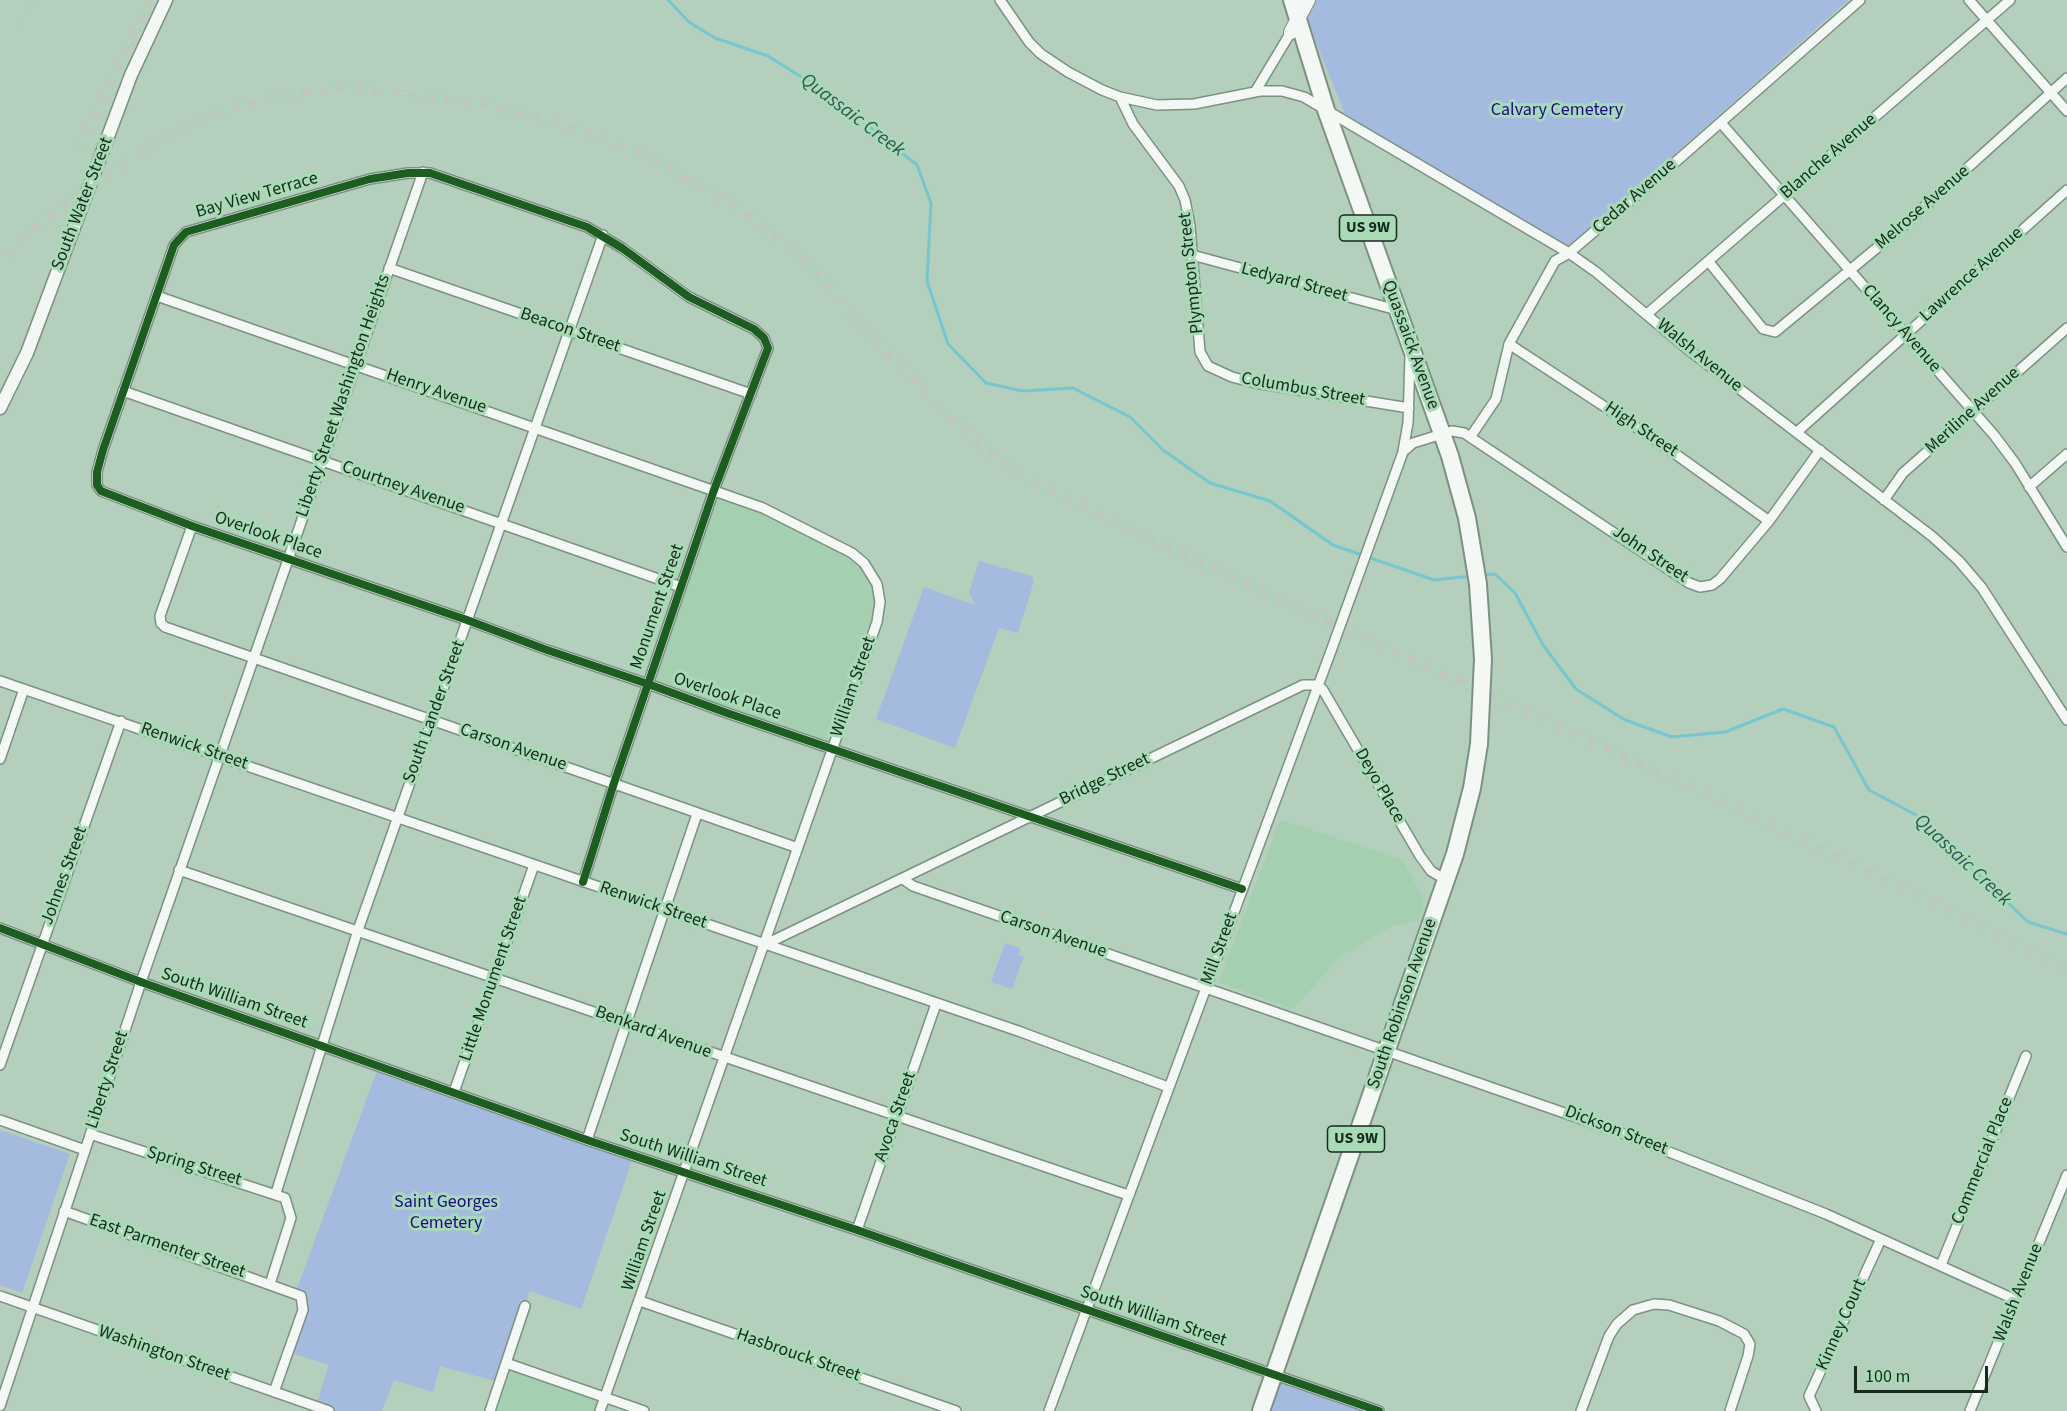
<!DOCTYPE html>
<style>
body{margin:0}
#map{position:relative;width:2067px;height:1411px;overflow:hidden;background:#b4cfbb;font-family:"Source Sans 3",sans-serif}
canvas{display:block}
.scale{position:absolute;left:1854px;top:1366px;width:134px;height:27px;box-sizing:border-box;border:3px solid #162b1d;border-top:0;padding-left:8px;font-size:18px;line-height:21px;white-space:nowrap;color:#162b1d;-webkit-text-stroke:4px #a8dbb5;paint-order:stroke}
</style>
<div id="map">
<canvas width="2067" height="1411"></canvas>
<div class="scale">100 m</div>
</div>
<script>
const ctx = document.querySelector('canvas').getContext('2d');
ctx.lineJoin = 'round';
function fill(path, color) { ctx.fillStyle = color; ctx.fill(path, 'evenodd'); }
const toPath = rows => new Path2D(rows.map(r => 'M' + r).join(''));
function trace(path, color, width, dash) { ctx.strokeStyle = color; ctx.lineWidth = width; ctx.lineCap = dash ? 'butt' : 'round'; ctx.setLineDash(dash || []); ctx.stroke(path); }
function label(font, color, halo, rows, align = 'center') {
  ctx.font = font + ' "Source Sans 3",sans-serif'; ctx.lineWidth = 6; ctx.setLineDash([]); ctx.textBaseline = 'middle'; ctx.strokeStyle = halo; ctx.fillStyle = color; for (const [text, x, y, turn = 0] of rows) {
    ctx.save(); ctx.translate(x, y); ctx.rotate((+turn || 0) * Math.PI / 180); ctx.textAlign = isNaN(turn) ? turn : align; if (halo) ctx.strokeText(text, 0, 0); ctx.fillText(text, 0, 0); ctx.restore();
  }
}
fill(toPath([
 [714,490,763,508,864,563,880,602,832,749,648,685],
 [1280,820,1403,860,1424,901,1418,921,1392,926,1339,957,1294,1009,1219,982],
 [506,1363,605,1397,600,1411,490,1411]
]), '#a4d0af');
fill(toPath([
 [1315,0,1848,0,1573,245,1566,245,1345,114,1306,18],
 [979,561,1032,576,1034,581,1018,633,999,628,955,748,876,719,924,587,975,605,969,593],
 [1005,943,1020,948,1019,955,1024,956,1012,989,991,982],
 [379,1065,634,1155,581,1309,530,1291,499,1382,440,1366,433,1392,394,1380,382,1411,329,1411,316,1406,329,1365,289,1352,303,1311,295,1294],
 [0,1130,70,1154,22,1293,0,1285],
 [1273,1376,1375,1411,1261,1411]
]), '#a4bbdf');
fill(toPath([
 [0,0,27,0,33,3,18,26,0,17]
]), '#b4cfbb');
trace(toPath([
 [668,0,689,22,715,38,768,56,830,95,917,165,931,203,927,281,948,344,986,383,1023,391,1073,388,1130,417,1163,450,1210,483,1270,501,1333,545,1434,580,1472,576],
 [1481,575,1495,574,1515,593,1543,645,1576,689,1625,720,1672,737,1725,732,1783,709,1834,727,1869,790,1916,815,2028,922,2067,934]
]), '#74c7d0', 3);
const minor = toPath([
 [1000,0,1029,42,1041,54,1068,72,1102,90,1120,97,1157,105,1194,104,1260,91,1282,91,1304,97,1569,253,1596,272,1686,348,1933,537,1959,561,1982,588,2067,720],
 [1969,0,2067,111],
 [1255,92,1291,32],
 [1120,97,1133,124,1179,186,1185,200,1190,226,1200,352,1208,366,1232,377,1255,383,1409,408],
 [1721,123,1994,435,2015,463,2067,547],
 [1192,255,1397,310],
 [1709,262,1763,329,1775,332,1901,228,2067,78],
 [389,268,751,394],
 [157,296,763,508,852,553,864,563,877,584,880,602,877,622,600,1411],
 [1647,314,2010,0],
 [1509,344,1660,443,1769,521],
 [123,391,681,587],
 [1797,432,2067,190],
 [1471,436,1496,399,1509,344,1555,261,1569,253,1671,166,1860,0],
 [1403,451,1408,423,1410,357],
 [1403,452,1413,443,1452,431,1464,433,1689,583,1700,587,1712,585,1720,579,1769,521,1820,450],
 [2029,487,2067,454],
 [1884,500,1903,473,2067,328],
 [192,526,160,616,161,623,165,627,798,848],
 [0,681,1021,1032,1168,1087],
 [0,759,24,689],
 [179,870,1128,1195],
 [903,879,913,886,1616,1131,1826,1214,2016,1300],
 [583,882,614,783,648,684,714,490,768,348,764,338,754,329,689,297,622,248,587,227,430,173,408,173,370,179,186,232,174,245,103,450,97,472,97,485,101,491,192,526,467,620,547,650,648,684,727,713,1242,889],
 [0,928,141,982,587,1140,857,1230,1379,1411],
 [764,945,1303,685,1318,685,1323,690,1420,856,1431,871,1446,880],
 [0,1065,121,721],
 [454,1092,534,865],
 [0,1120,85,1150],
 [90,1134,285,1198,291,1218,270,1284],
 [587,1140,697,814],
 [276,1193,358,930,603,235],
 [64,1211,301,1296,303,1310,274,1392],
 [857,1230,936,1004],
 [1941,1265,2026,1056],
 [0,1296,329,1411],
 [640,1301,956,1411],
 [506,1363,644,1411],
 [0,1406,141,982,423,172],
 [490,1411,525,1306],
 [1049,1411,1331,651],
 [1581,1411,1609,1336,1617,1324,1633,1310,1654,1304,1669,1305,1719,1321,1744,1334,1750,1344,1748,1356,1730,1411],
 [1816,1411,1809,1396,1881,1239],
 [1970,1411,2067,1175]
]);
const tertiary = toPath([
 [0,408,27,353,131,75,166,0]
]);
const secondary = toPath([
 [1291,32,1308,0]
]);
const trunk = toPath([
 [1292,0,1326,110,1450,456,1467,518,1478,584],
 [1261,1411,1455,854,1472,788,1479,744]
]);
trace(minor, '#7c9182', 12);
trace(tertiary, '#7c9182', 15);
trace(secondary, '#7c9182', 16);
trace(trunk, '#7c9182', 20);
trace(minor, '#f4f8f5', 9);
trace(tertiary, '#f4f8f5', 12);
trace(secondary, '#f4f8f5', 14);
trace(trunk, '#f4f8f5', 16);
const rail = toPath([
 [80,142,151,0],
 [0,261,33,227,161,139,211,115,270,97,344,89,398,92,469,102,544,119,602,137,654,159,752,217,813,269,869,334,947,415,989,452,1033,482,1291,605,1698,790,1921,896,2067,970]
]);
trace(rail, '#bfc6c1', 5);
trace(rail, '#a8dbb5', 3, [9]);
const minorBridge = toPath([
 [1331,651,1403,452]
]);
const trunkBridge = toPath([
 [1478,584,1483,659,1479,744]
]);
trace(minorBridge, '#7c9182', 12, []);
trace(trunkBridge, '#7c9182', 20, []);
trace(minorBridge, '#f4f8f5', 9);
trace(trunkBridge, '#f4f8f5', 16);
trace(toPath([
 [583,882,614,783,648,684,714,490,768,348,764,338,754,329,689,297,622,248,587,227,430,173,408,173,370,179,186,232,174,245,103,450,97,472,97,485,101,491,192,526,467,620,547,650,648,684,727,713,1242,889],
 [0,928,141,982,587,1140,857,1230,1379,1411]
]), '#1b5e20', 8);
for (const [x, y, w] of [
 [1368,228,57],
 [1356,1139,57]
]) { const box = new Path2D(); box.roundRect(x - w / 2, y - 13, w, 26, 4.5); ctx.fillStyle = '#a8dbb5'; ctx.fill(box); trace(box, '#162b1d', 1.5); }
label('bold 16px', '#162b1d', null, [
 ["US 9W",1368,228],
 ["US 9W",1356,1139]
]);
label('18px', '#1f0494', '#a8dbb5', [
 ["Calvary Cemetery",1557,111],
 ["Saint Georges",446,1203],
 ["Cemetery",446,1224]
]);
label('18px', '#162b1d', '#a8dbb5', [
 ["Blanche Avenue",1829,157,-41],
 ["Bay View Terrace",257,196,-16],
 ["Cedar Avenue",1635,197,-41],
 ["South Water Street",83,204,-69],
 ["Melrose Avenue",1923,208,-41],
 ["Plympton Street",1192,273,-96],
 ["Lawrence Avenue",1972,275,-42],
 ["Ledyard Street",1294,283,15],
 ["Clancy Avenue",1901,329,49],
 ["Beacon Street",570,331,19],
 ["Quassaick Avenue",1410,345,70],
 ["Walsh Avenue",1699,356,39],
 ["Columbus Street",1303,390,10],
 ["Henry Avenue",436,392,19],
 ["Liberty Street Washington Heights",344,396,-71],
 ["Meriline Avenue",1973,411,-42],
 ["High Street",1641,430,34],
 ["Courtney Avenue",403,488,19],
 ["Overlook Place",268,536,19],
 ["John Street",1650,555,34],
 ["Monument Street",658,607,-71],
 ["William Street",854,687,-71],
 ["Overlook Place",727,697,19],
 ["South Lander Street",435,712,-70],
 ["Renwick Street",194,747,19],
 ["Carson Avenue",513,748,19],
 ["Bridge Street",1105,780,-26],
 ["Deyo Place",1379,786,60],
 ["Johnes Street",65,876,-70],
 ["Renwick Street",653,906,19],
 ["Carson Avenue",1053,935,19],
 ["Mill Street",1220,949,-70],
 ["Little Monument Street",494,979,-71],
 ["South William Street",234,999,19],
 ["South Robinson Avenue",1403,1004,-71],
 ["Benkard Avenue",653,1033,20],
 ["Liberty Street",108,1080,-72],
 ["Avoca Street",896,1117,-71],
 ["Dickson Street",1616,1131,21],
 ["South William Street",693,1159,18],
 ["Commercial Place",1983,1161,-68],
 ["Spring Street",194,1167,17],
 ["William Street",645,1241,-71],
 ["East Parmenter Street",167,1247,19],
 ["Walsh Avenue",2019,1293,-68],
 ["South William Street",1153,1317,19],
 ["Kinney Court",1842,1325,-66],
 ["Washington Street",164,1354,19],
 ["Hasbrouck Street",798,1356,19]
]);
label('italic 20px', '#34545b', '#a8dbb5', [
 ["Quassaic Creek",852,116,37],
 ["Quassaic Creek",1962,861,43]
]);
</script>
